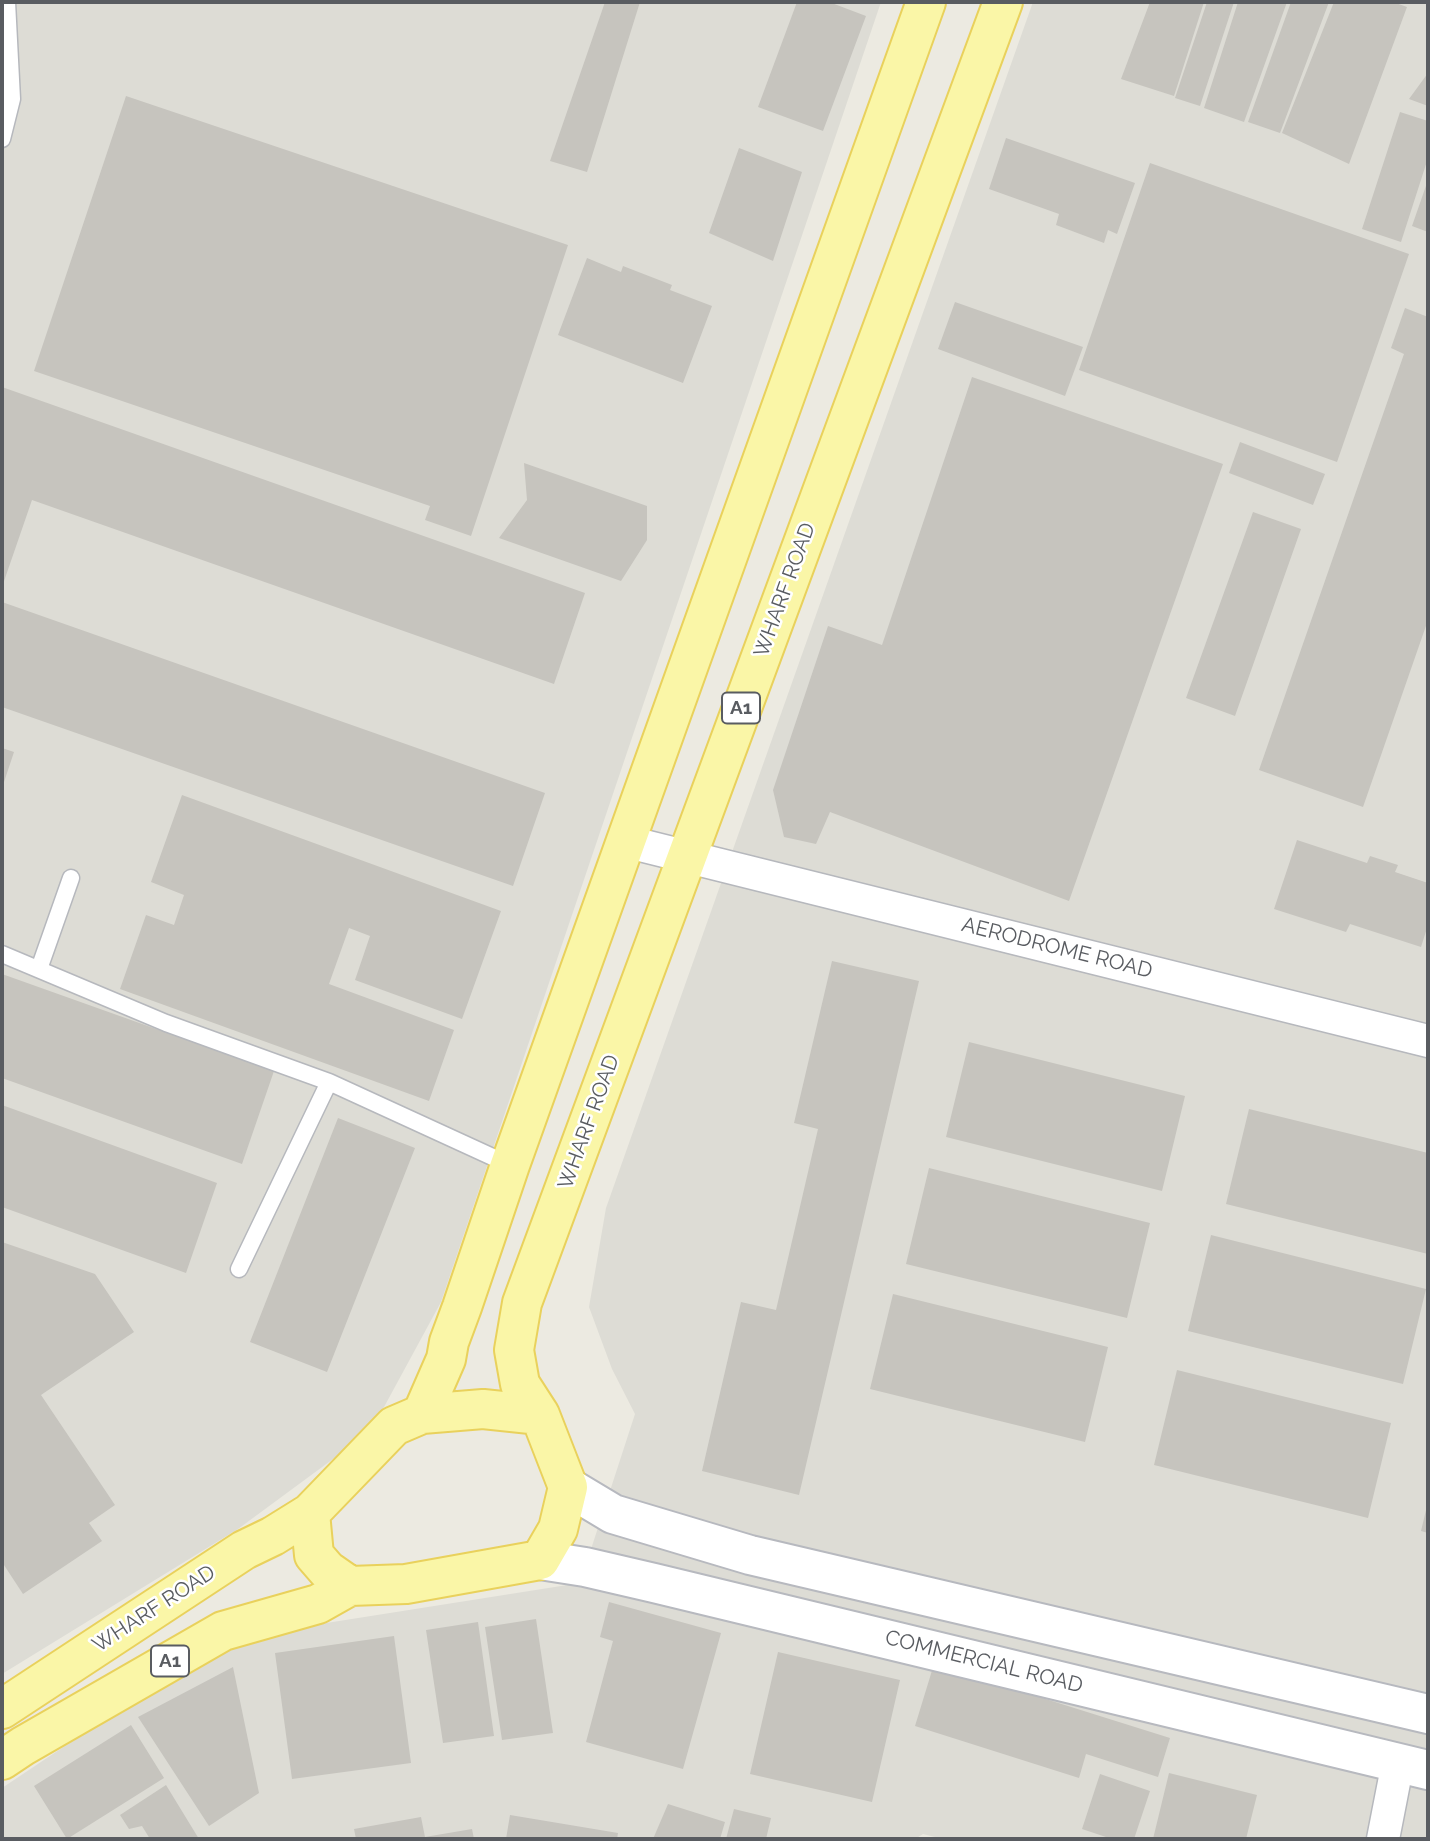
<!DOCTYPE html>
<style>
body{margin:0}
#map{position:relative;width:1430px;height:1841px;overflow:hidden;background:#eceae1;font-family:Raleway,sans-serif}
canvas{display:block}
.frame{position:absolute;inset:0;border:4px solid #595c61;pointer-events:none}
</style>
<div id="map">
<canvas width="1430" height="1841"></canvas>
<div class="frame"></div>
</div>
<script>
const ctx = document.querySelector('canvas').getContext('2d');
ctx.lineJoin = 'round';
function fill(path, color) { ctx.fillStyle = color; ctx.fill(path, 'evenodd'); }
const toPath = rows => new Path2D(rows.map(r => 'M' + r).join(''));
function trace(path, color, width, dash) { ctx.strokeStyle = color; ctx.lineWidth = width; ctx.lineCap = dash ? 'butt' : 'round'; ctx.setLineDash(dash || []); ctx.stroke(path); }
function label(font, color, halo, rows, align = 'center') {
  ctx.font = font + ' Raleway,sans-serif'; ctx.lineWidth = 5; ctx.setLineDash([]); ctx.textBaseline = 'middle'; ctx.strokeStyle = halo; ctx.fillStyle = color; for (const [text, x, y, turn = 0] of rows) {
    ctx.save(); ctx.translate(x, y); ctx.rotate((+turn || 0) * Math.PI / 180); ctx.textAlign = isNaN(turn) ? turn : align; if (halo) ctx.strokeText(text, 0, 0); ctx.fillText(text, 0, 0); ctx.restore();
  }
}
fill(toPath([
 [2,2,881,2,441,1302,371,1431,238,1529,2,1674],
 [1033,2,1428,2,1428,1839,943,1839,923,1834,915,1839,2,1839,2,1788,225,1639,580,1583,635,1414,612,1369,589,1307,606,1208]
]), '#dddcd5');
fill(toPath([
 [605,2,640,2,587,172,550,161],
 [797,2,829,2,866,16,823,131,758,107],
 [1150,2,1204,2,1174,96,1121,79],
 [1207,2,1234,2,1200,106,1175,98],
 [1238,2,1287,2,1244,122,1204,108],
 [1291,2,1329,2,1280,133,1248,122],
 [1334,2,1393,2,1407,7,1349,164,1282,133],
 [1428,73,1428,106,1409,99],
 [126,96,568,245,471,536,425,520,430,506,34,371],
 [1400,112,1428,121,1428,158,1401,242,1362,229],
 [1006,138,1135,183,1117,234,1108,230,1104,243,1056,225,1059,214,989,189],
 [739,148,802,172,773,261,709,233],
 [1150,163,1409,254,1337,462,1079,370],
 [1428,180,1428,232,1412,226],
 [587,258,621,272,623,266,672,285,670,290,712,306,683,383,558,335],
 [955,302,1083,347,1065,396,938,349],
 [1405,308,1428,317,1428,620,1363,807,1259,770,1404,354,1391,348],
 [972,377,1223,464,1069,901,830,812,816,844,784,837,773,790,828,626,882,645],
 [2,387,585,593,554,684,32,500,2,587],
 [1240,442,1325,474,1313,505,1229,473],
 [524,463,647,506,647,540,621,581,499,538,527,500],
 [1253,512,1301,529,1235,716,1186,698],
 [2,602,545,793,513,886,2,707],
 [2,748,14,752,2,788],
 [182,795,501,911,462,1019,355,980,370,936,349,928,329,984,454,1030,429,1101,120,989,146,915,174,925,184,895,151,882],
 [1297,840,1367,863,1370,856,1398,865,1395,872,1428,883,1428,925,1421,947,1350,924,1346,932,1274,909],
 [832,961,919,981,799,1495,702,1471,741,1302,776,1310,818,1129,794,1123],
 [2,974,274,1071,242,1164,2,1078],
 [969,1042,1185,1096,1162,1191,946,1137],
 [2,1105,217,1183,186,1273,2,1207],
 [1249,1109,1428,1153,1428,1254,1226,1204],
 [338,1118,415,1148,327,1372,250,1342],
 [929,1168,1150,1223,1127,1318,906,1264],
 [1211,1235,1426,1289,1403,1384,1188,1331],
 [2,1242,95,1274,134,1332,41,1395,115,1505,89,1523,102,1541,23,1594,2,1562],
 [893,1294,1108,1347,1085,1442,870,1389],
 [1177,1370,1391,1423,1368,1518,1154,1465],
 [1427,1506,1428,1506,1428,1533,1421,1531],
 [609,1602,721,1633,683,1769,586,1742,613,1641,600,1637],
 [536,1619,553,1733,502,1740,485,1627],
 [478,1622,494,1736,443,1743,426,1630],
 [394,1636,411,1763,292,1779,275,1653],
 [778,1652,900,1680,872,1802,750,1774],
 [934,1664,1170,1738,1158,1777,1086,1754,1079,1778,915,1726],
 [233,1667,259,1793,209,1826,138,1717],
 [131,1725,164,1778,67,1839,34,1786],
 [1169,1773,1257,1795,1246,1839,1153,1839],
 [1100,1774,1150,1791,1134,1839,1112,1839,1082,1829],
 [166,1785,199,1839,150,1839,142,1826,129,1829,120,1815],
 [668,1804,725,1822,720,1839,653,1839],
 [734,1809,771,1818,766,1839,726,1839],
 [510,1815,618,1833,617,1839,506,1839],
 [421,1817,425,1837,472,1829,474,1839,356,1839,354,1829]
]), '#c6c4be');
const lane = toPath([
 [2,139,12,99,7,2],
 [2,954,166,1023,329,1082],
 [39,969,71,878],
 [239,1269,329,1082,510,1165]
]);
const street = toPath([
 [624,841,1428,1041],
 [1383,1839,1398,1762]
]);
const secondary = toPath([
 [568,1487,613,1514,750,1555,1428,1714],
 [540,1560,585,1567,654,1583,1428,1770]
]);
const primary = toPath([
 [483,1409,540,1415,568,1487,558,1529,540,1560,406,1584,350,1586,327,1570,314,1555,310,1513,394,1426,422,1414,483,1409],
 [422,1414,446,1359,449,1342,462,1307,510,1165,926,2],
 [540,1415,520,1384,514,1350,522,1303,1003,2],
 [2,1709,244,1550,273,1536,310,1513],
 [2,1760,23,1746,223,1631,318,1604,350,1586]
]);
trace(lane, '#b6b8bd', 19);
trace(street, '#b6b8bd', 35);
trace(secondary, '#b7b9bf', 42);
trace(primary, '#e9d15c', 42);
trace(lane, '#fff', 16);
trace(street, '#fff', 32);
trace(secondary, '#fff', 38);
trace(primary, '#faf6a7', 38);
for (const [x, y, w] of [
 [741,708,38],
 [170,1661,38]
]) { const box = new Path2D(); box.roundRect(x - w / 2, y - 15.5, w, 31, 5); ctx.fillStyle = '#fff'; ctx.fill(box); trace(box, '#595c61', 2); }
label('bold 19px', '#595c61', null, [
 ["A1",741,708],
 ["A1",170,1661]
]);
label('21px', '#595c61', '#fff', [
 ["WHARF ROAD",785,590,-70],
 ["AERODROME ROAD",1057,948,14],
 ["WHARF ROAD",589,1122,-70],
 ["WHARF ROAD",154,1609,-33],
 ["COMMERCIAL ROAD",984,1662,14]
]);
</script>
